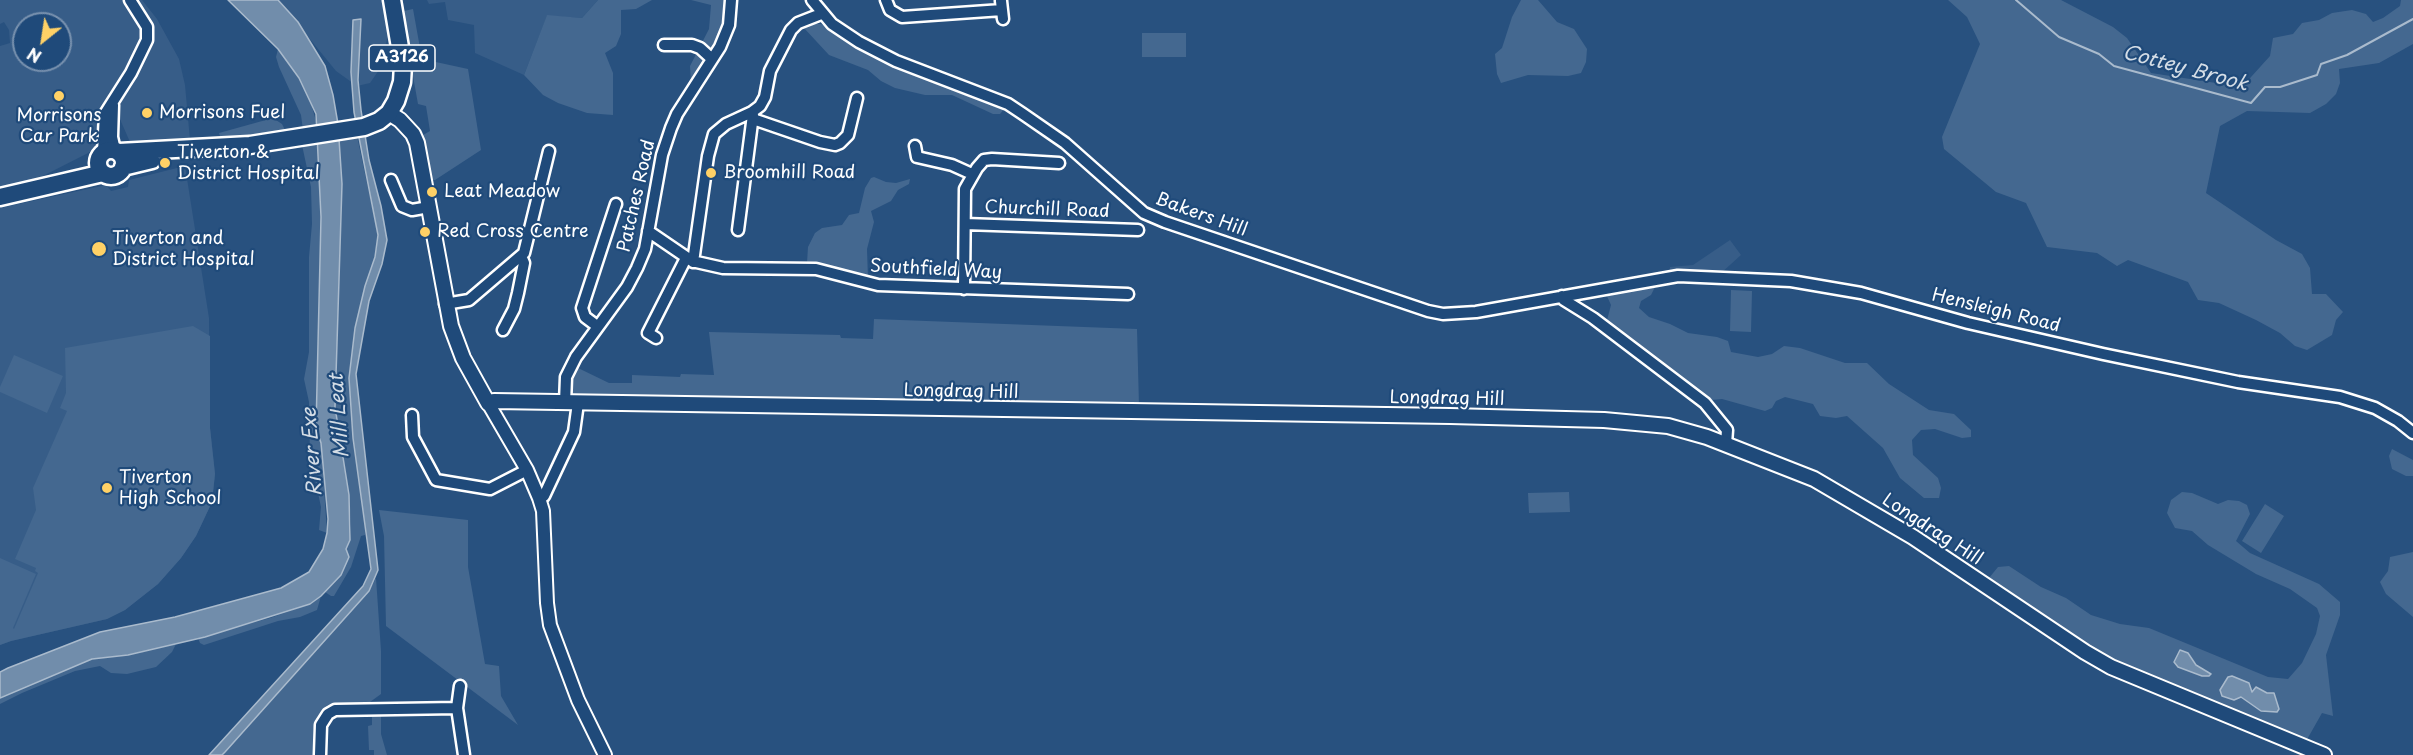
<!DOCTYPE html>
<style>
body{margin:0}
#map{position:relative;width:2413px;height:755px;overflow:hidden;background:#28517f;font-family:"Playpen Sans",sans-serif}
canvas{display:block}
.north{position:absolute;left:12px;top:12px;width:60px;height:60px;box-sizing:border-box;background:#1f4a7a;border:2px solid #7992af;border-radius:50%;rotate:210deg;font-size:16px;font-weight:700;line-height:24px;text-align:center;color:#fff}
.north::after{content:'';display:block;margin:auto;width:21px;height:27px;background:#ffd166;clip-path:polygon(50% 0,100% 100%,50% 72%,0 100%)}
</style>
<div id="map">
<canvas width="2413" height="755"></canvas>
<div class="north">N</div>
</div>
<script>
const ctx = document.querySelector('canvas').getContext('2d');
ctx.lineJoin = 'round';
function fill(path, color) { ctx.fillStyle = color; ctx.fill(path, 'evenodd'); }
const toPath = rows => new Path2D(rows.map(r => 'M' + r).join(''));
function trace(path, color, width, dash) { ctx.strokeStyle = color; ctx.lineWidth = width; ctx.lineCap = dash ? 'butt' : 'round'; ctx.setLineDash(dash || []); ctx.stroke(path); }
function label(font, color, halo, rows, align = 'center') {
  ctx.font = font + ' "Playpen Sans",sans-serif'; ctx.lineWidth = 4.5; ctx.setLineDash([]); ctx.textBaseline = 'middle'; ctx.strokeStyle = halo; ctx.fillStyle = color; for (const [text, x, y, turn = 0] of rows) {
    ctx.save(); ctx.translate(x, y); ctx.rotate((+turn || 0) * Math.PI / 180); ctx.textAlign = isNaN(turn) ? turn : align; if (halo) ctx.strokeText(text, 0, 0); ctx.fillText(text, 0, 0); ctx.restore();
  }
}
fill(toPath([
 [0,0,142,0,157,19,179,59,185,85,190,140,130,142,119,117,98,123,96,149,31,182,0,186,0,46,10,43,9,30,4,22,0,24],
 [24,24,60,24,60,60,24,60],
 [278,0,384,0,389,32,379,70,370,83,357,86,336,71],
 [427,0,598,0,582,18,547,16,524,75,475,53,474,25,448,20,445,2,429,4],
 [185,166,209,318,210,428,215,474,212,502,196,536,181,558,158,584,125,610,107,619,11,641,0,645,0,208,106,185,111,191,128,187,129,180],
 [1730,240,1741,255,1720,274,1670,274,1670,267,1693,265]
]), '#375d88');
fill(toPath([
 [598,0,652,0,636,9,621,10,621,34,616,46,605,53,613,73,613,115,587,113,558,103,543,95,524,75,547,15,582,18],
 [691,0,730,0,727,22,718,45,691,83,690,66,709,29,711,5],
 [1521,0,1538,0,1557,22,1574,29,1587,49,1586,62,1581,73,1568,76,1528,75,1501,83,1497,74,1495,54,1502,48,1512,17],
 [1948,0,2061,0,2113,27,2127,38,2151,73,2242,87,2270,56,2273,38,2293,34,2302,23,2319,20,2332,13,2352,10,2366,14,2373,22,2383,18,2400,6,2401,0,2413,0,2413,44,2379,63,2339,69,2340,83,2336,94,2326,104,2310,113,2247,111,2220,126,2206,193,2276,240,2302,254,2310,268,2312,294,2326,294,2343,312,2336,320,2332,335,2307,350,2295,346,2280,333,2256,320,2219,303,2198,300,2188,282,2128,260,2117,266,2097,253,2047,247,2026,203,1996,192,1944,149,1942,137,1980,44,1967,17],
 [413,9,422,59,468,69,481,150,435,180,430,180,423,135,430,131,426,106,418,104,411,65,408,29,402,13,404,11],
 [810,24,821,24,827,27,838,36,896,68,1005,108,1000,114,993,114,952,95,925,95,895,88,881,81,868,70,829,55,804,28],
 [1142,33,1186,33,1186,57,1142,57],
 [278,49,299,78,310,100,318,128,303,130,301,115,279,67,276,57],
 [273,118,282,124,286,132,236,139,220,136,219,133],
 [357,136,378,235,375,257,355,328,349,378,353,438,366,528,365,535,361,536,351,567,334,596,331,596,325,592,330,585,350,540,351,524,349,495,335,407,342,184,338,138],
 [318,142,321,217,316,428,321,443,327,533,319,530,321,507,310,456,309,402,304,379,309,352,309,257,312,224,311,187,302,145],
 [874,177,886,182,896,183,910,179,909,184,898,190,891,201,871,211,874,222,867,249,868,279,836,268,807,263,808,247,815,233,822,228,842,225,849,215,859,213,865,188,871,178],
 [1655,287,1651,295,1641,301,1639,308,1649,317,1670,324,1688,333,1717,337,1728,341,1731,352,1758,357,1772,354,1784,346,1800,348,1845,363,1867,363,1889,384,1929,410,1954,414,1971,430,1971,437,1962,438,1935,429,1921,430,1912,440,1913,455,1938,478,1941,488,1939,498,1924,498,1900,478,1883,448,1847,416,1836,418,1820,416,1813,404,1785,397,1776,401,1772,408,1765,411,1722,399,1711,400,1606,324,1611,305,1606,294],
 [1731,290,1752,291,1751,332,1730,331],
 [874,319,1137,329,1139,406,568,397,567,388,576,367,609,383,632,383,632,375,680,377,681,374,714,375,709,332,840,335,841,338,873,339],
 [193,326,210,336,210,428,215,474,212,502,196,536,181,558,158,584,125,610,107,619,11,641,0,645,0,558,36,574,13,628,14,629,38,573,35,571,36,568,15,559,36,510,33,488,67,411,60,408,66,393,65,348],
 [14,355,63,376,47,413,0,392,0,387],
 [2392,449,2413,460,2413,476,2406,476,2392,469,2389,456],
 [1569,492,1570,512,1529,513,1528,493],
 [2182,492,2192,493,2218,504,2228,500,2239,501,2247,505,2250,514,2236,541,2250,553,2319,584,2340,602,2340,615,2326,655,2333,716,2322,713,2305,743,2115,662,2013,598,1989,578,1998,567,2009,566,2041,587,2066,598,2091,615,2120,624,2149,628,2268,677,2288,679,2302,663,2316,634,2320,616,2317,608,2290,589,2256,574,2208,545,2192,531,2175,528,2167,513,2171,500],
 [2265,504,2284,516,2261,553,2242,541],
 [379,510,468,520,468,567,485,664,499,666,501,696,518,725,386,626,384,536],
 [2413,552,2413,617,2386,594,2380,582,2388,571,2390,557],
 [376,578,381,651,381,694,370,702,328,705,322,709,313,730,313,755,222,755,369,591],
 [321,596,317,610,300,617,278,621,204,645,200,643,198,638,270,618,310,604],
 [176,644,172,652,156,667,127,674,111,673,100,666,75,671,22,693,0,704,0,698,92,659,128,655],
 [381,712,381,734,387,755,374,755,374,750,369,750,368,726,372,725,372,713]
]), '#446890');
const water = toPath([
 [228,0,278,0,298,22,325,66,333,95,338,124,342,184,335,407,349,495,350,540,346,549,349,557,341,575,321,596,310,604,205,637,128,655,92,659,0,698,0,672,8,668,100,632,175,617,281,588,309,572,323,549,327,533,328,519,321,443,316,428,321,217,316,114,299,78,278,49,228,0],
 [361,19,358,80,361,110,369,160,381,206,387,240,382,264,369,301,356,374,378,570,369,591,225,752,222,755,209,755,363,586,371,569,353,438,349,378,355,328,365,286,375,257,378,235,354,112,351,72,353,20,361,19],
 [2180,650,2188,653,2196,665,2211,674,2209,676,2202,676,2178,667,2174,662,2180,650],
 [2232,676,2249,683,2252,692,2256,687,2267,693,2274,693,2279,709,2277,712,2261,711,2241,697,2234,700,2222,696,2220,690,2228,677,2232,676]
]);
fill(water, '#718dab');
trace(water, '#aabbcd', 1.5);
trace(toPath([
 [2016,0,2059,37,2099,54,2114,66,2251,103,2265,87,2280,87,2317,75,2321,64,2347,55,2413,19]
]), '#aabbcd', 2);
const minor = toPath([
 [812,0,832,24,859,42,896,61,1008,104,1023,114,1065,143,1144,213,1165,222,1428,311,1443,314,1476,312,1678,276,1791,281,1861,293,1968,323,2103,354,2238,382,2340,397,2375,408,2398,421,2413,433],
 [886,0,890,10,902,17,1002,10],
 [1001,1,1003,19],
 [664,45,692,45,700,48,712,59],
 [113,105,112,137,115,150],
 [753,119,820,142,835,145,840,143,848,135,857,98],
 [915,146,917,157,952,165,972,174],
 [103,152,105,114,131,73,147,40,147,27,130,0],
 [391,180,402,206,412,210,429,207],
 [965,224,1138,230],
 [738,230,753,115],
 [648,231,692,261,723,268,816,269,878,285,1128,294],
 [693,262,708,156,714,134,726,124,752,112,760,106,765,97,770,71,791,30,798,23,821,14],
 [964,289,965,189,977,168,984,160,992,159,1059,163],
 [1562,296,1564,300,1593,318,1705,403,1727,430,1726,444],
 [445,304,469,300,524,253,549,151],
 [597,326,585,317,582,308,616,204],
 [503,330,514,309,518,293,524,263,521,256],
 [656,338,648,333,686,258],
 [565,403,566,377,576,357,627,287,637,268,645,249,662,155,671,128,677,114,720,47,729,25,731,0],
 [412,415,413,437,436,480,490,489,527,470],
 [539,498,544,496,574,432,578,403],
 [460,686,457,708,464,755],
 [320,755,321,725,328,714,335,710,457,708]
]);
const tertiary = toPath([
 [488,403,527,470,539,498,543,511,547,603,550,625,578,700,605,755]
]);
const secondary = toPath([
 [389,113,400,120,413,134,417,143,451,326,463,358,488,403,494,401,1450,416,1604,420,1668,426,1707,437,1814,479,1913,537,2085,652,2111,667,2324,755]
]);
const primary = toPath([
 '98 163a13 13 0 1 1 26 0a13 13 0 1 1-26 0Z',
 [119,152,250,145,364,127,379,121,389,113,396,101,402,82,403,65,392,0],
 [123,167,152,160],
 [0,197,103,173]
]);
trace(minor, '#fff', 15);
trace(tertiary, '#fff', 16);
trace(secondary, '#fff', 18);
trace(primary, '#fff', 21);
trace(minor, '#1f4a7a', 10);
trace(tertiary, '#1f4a7a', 12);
trace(secondary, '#1f4a7a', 14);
trace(primary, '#1f4a7a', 16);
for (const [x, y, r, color] of [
 [59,96,6,"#ffd166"],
 [147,113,6,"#ffd166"],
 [165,163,6,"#ffd166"],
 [711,173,6,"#ffd166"],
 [432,192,6,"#ffd166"],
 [425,232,6,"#ffd166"],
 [99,249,8,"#ffd166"],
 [107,488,6,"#ffd166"]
]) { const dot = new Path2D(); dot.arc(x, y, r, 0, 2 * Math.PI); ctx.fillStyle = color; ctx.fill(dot); trace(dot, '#1f4a7a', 2); }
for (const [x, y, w] of [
 [402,58,66]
]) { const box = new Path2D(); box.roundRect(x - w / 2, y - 13, w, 26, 4.5); ctx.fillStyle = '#1f4a7a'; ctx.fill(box); trace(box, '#fff', 1.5); }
label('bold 16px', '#fff', null, [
 ["A3126",402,58]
]);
label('18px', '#fff', '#1f4a7a', [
 ["Morrisons Fuel",159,113],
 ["Morrisons",59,116,"center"],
 ["Car Park",59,137,"center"],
 ["Tiverton &",177,153],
 ["District Hospital",177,174],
 ["Broomhill Road",723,173],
 ["Leat Meadow",444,192],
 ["Red Cross Centre",437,232],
 ["Tiverton and",112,239],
 ["District Hospital",112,260],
 ["Tiverton",119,478],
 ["High School",119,499]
], 'left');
label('18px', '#fff', '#1f4a7a', [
 ["Patches Road",637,196,-77],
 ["Churchill Road",1047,210,2],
 ["Bakers Hill",1201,215,20],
 ["Southfield Way",936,270,3],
 ["Hensleigh Road",1996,311,14],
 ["Longdrag Hill",961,392,1],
 ["Longdrag Hill",1447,399,1],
 ["Longdrag Hill",1932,530,33]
]);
label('italic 20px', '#d4dde6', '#1f4a7a', [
 ["Cottey Brook",2185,69,15],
 ["Mill Leat",340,416,-94],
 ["River Exe",313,452,-94]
]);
</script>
